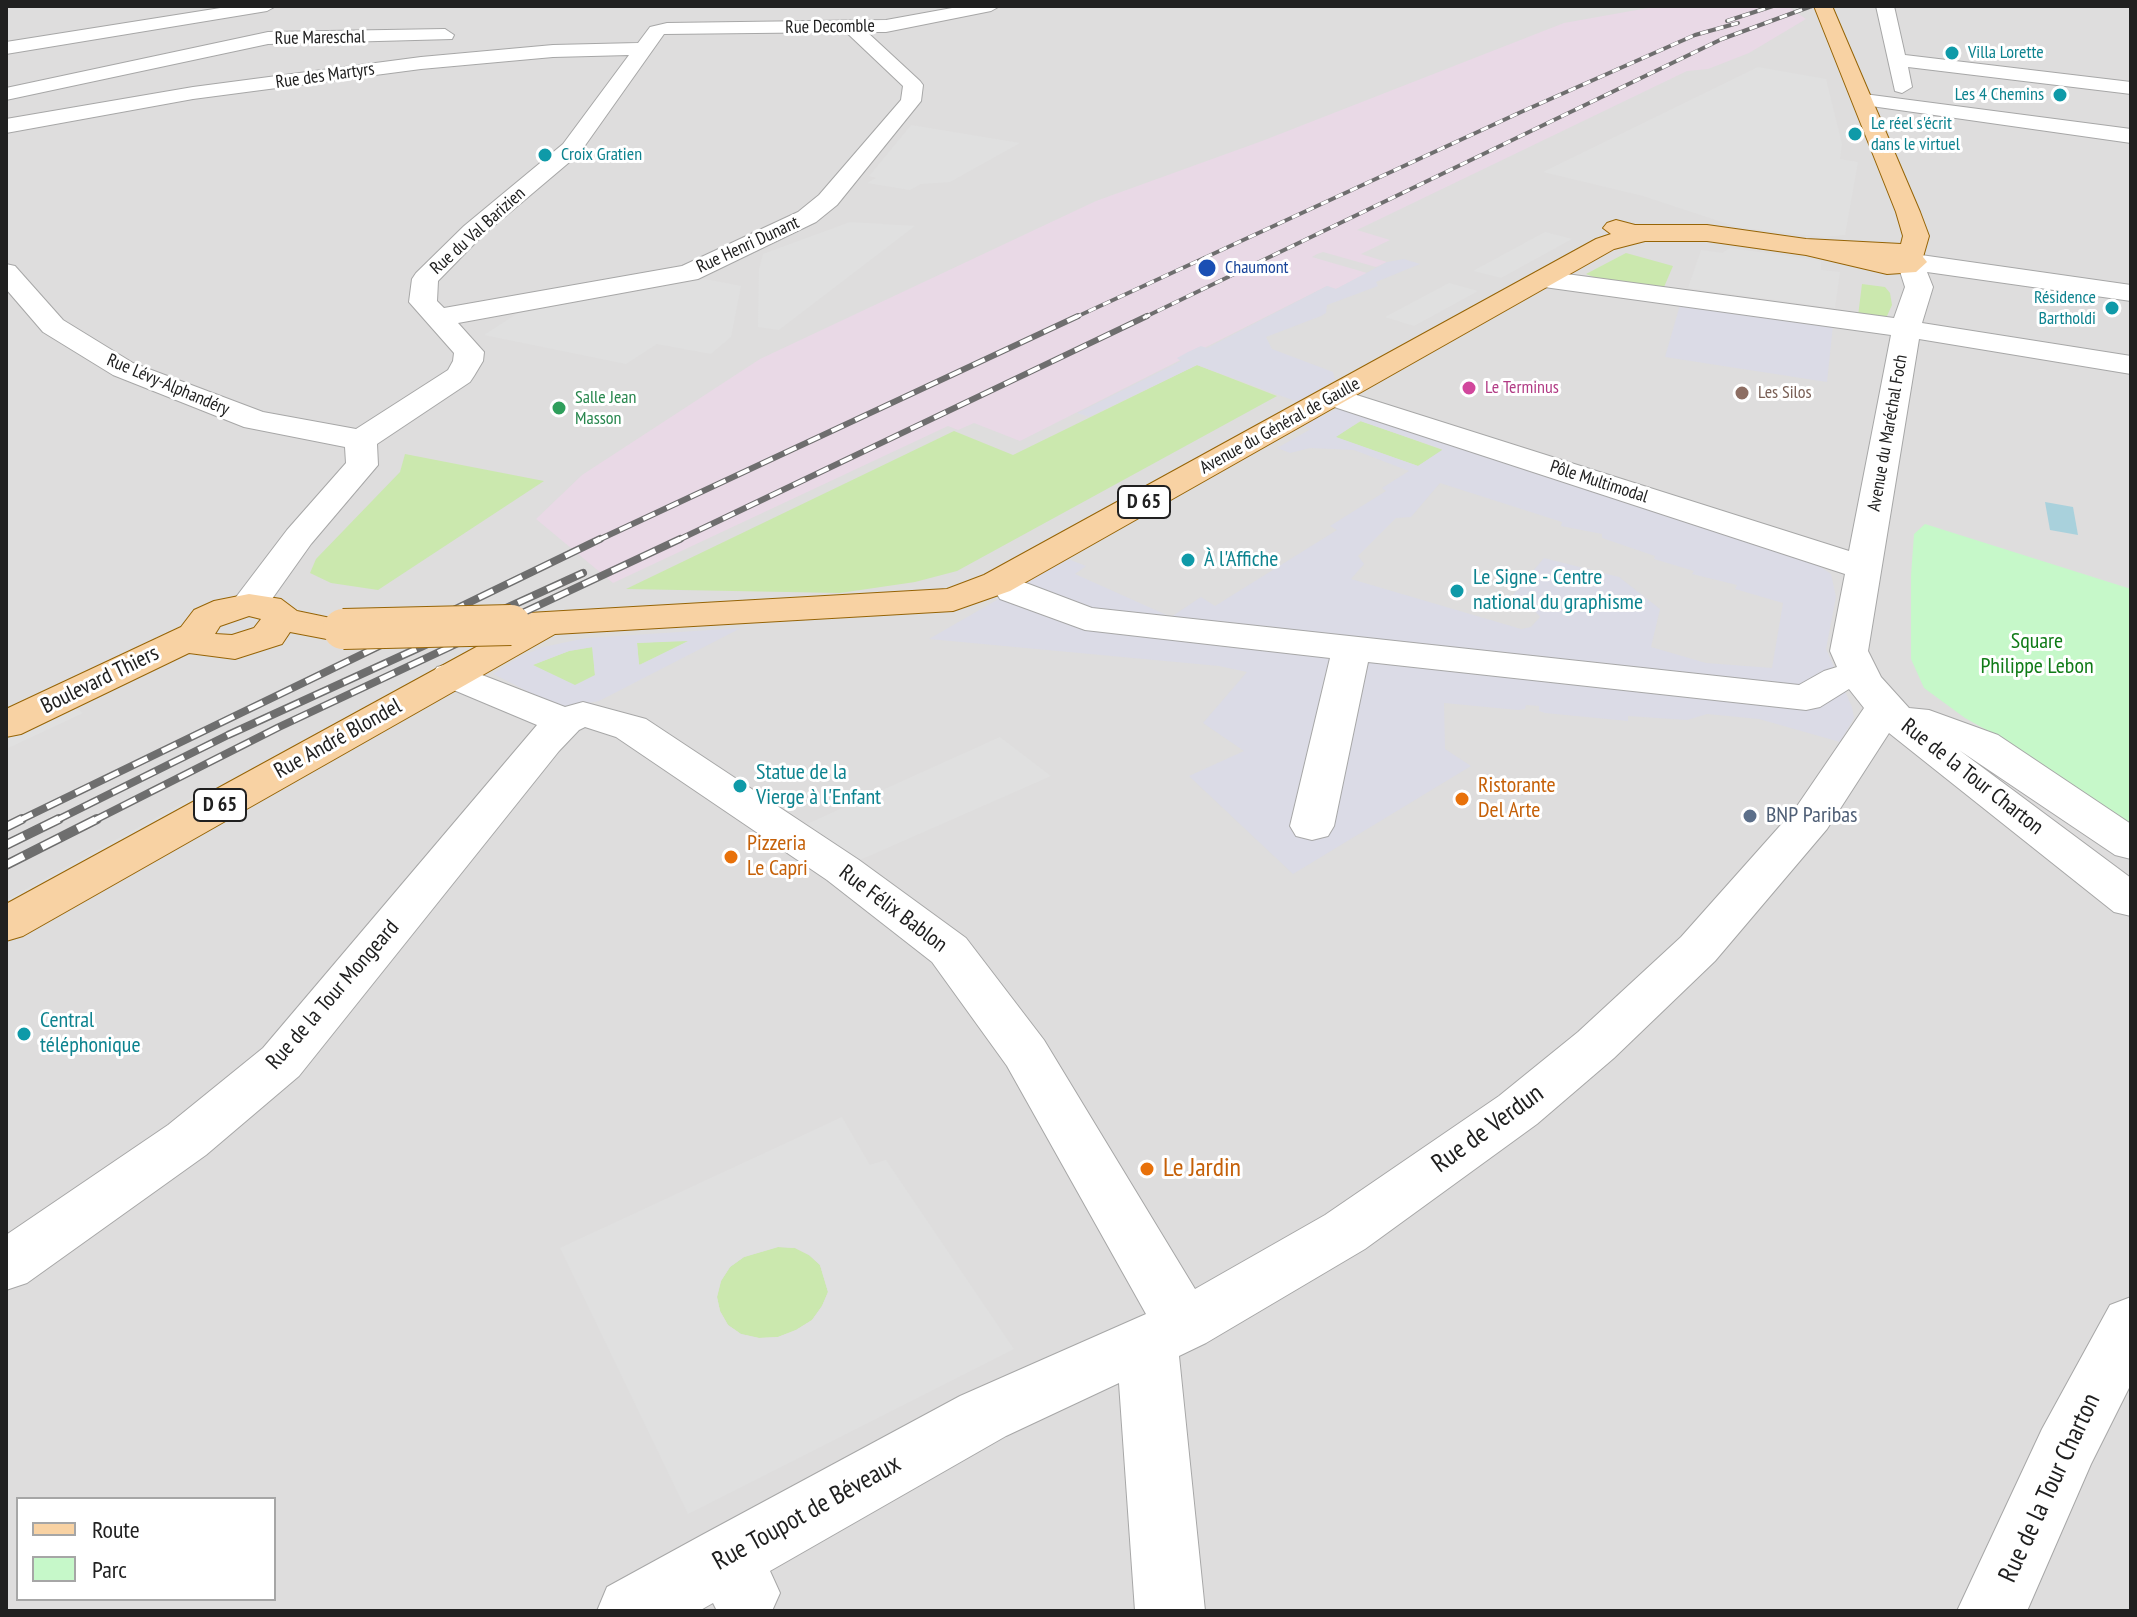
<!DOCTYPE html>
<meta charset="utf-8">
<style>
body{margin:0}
#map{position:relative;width:2137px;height:1617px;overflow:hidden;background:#f0ede6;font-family:"PT Sans Narrow",sans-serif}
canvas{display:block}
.frame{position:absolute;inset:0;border:8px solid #202020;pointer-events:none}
.legend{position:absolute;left:16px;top:1497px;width:260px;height:104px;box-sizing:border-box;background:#fff;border:2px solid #a6a6a6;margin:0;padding:10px 14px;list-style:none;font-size:24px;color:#202020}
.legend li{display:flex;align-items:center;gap:16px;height:40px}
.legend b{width:40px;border:2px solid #a6a6a6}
</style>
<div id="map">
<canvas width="2137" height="1617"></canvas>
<div class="frame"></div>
<ul class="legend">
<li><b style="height:10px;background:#f8d2a3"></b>Route</li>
<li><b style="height:22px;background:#c6f8c9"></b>Parc</li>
</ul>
</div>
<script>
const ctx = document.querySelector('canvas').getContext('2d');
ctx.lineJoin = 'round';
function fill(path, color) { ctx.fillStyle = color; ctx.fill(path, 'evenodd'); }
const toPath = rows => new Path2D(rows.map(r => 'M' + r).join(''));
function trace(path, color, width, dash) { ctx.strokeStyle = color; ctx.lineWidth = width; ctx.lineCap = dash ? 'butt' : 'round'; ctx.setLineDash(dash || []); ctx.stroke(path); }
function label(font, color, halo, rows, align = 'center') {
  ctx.font = font + ' "PT Sans Narrow",sans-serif'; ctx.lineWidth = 6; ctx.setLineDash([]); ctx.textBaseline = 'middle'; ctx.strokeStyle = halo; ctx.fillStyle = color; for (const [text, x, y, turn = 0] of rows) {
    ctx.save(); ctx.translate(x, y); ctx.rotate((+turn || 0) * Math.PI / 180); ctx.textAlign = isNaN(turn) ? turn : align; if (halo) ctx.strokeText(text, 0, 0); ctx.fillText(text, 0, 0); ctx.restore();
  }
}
fill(toPath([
 [6,6,2131,6,2131,1611,6,1611],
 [18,1499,274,1499,274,1599,18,1599]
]), '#dedddd');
fill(toPath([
 [1659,6,1787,6,1806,19,1749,53,1708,69,1687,71,1357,230,1390,240,1361,254,1387,262,1376,267,1323,252,1317,254,1312,257,1367,273,1336,289,1327,286,1020,441,974,423,958,430,948,426,613,583,536,519,582,475,760,359,1096,201,1262,141,1564,23]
]), '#e9d9e6');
fill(toPath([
 [1626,253,1673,266,1664,287,1596,278,1586,274],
 [1862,284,1885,287,1890,293,1892,305,1887,316,1858,316],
 [1197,365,1277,396,957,571,915,582,840,593,626,589,954,431,1013,455],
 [1361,421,1443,450,1418,466,1335,437],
 [405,454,544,481,378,590,331,583,310,573,316,559,400,472],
 [691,640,639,665,637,643],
 [593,647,595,676,575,686,532,665,569,651],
 [778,1247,795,1248,809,1255,820,1265,828,1292,822,1306,812,1320,796,1330,778,1337,759,1338,741,1334,728,1325,720,1311,717,1297,721,1281,730,1267,744,1257]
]), '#cbe8ae');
fill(toPath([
 [1925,524,2131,589,2131,831,2017,747,1965,718,1924,688,1911,659,1911,575,1914,534]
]), '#c6f8c9');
fill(toPath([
 [1758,67,1826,79,1842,144,1840,159,1858,162,1845,235,1823,237,1737,227,1643,196,1543,172],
 [911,125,1020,143,950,182,921,184,910,190,867,183,876,178,869,176],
 [850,222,915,226,779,330,758,327,759,269,763,254],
 [1545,232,1572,239,1501,278,1473,271],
 [1730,248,1816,260,1821,261,1821,270,1840,272,1835,308,1688,288,1701,250,1722,253],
 [705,279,741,286,731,337,711,354,657,344,626,364,484,335,518,313],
 [1449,283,1478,291,1414,326,1385,317],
 [75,707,83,713,6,749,6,739],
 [1000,737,1051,776,853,863,807,824],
 [205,791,214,797,6,911,6,900],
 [842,1117,870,1165,886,1160,1014,1349,688,1514,560,1248],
 [778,1247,795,1248,809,1255,820,1265,828,1292,822,1306,812,1320,796,1330,778,1337,759,1338,741,1334,728,1325,720,1311,717,1297,721,1281,730,1267,744,1257]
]), '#e0e0e0');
fill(toPath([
 [1404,259,1420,264,1376,282,1378,286,1327,305,1326,313,1321,316,1266,337,1272,349,1333,372,1335,380,1298,402,1197,365,1089,417,1077,413,1181,361,1177,358,1188,352,1201,346,1207,348,1327,286,1336,289,1387,262],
 [1680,305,1833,325,1827,382,1665,357],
 [1350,407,1815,563,1831,574,1836,597,1826,649,1852,707,1854,718,1840,742,1759,719,1707,714,1687,720,1628,716,1628,721,1545,713,1539,711,1539,706,1526,705,1525,709,1518,710,1444,703,1445,749,1471,766,1293,874,1189,776,1244,751,1203,723,1247,672,1219,666,929,639,1068,559,1086,566,1075,574,1171,617,1201,597,1215,606,1337,530,1330,526,1386,491,1382,488,1409,471,1354,450,1310,448,1290,453,1277,448,1311,429,1303,425,1337,409],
 [1360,421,1442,449,1442,450,1418,466,1336,437],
 [1440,483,1562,522,1561,526,1602,534,1602,538,1655,556,1654,559,1694,571,1692,574,1737,585,1735,589,1783,603,1772,668,1706,663,1651,647,1660,609,1619,577,1544,558,1507,602,1534,610,1540,617,1531,627,1521,629,1351,579,1364,564,1358,556,1396,518,1411,517],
 [741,628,599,701,561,708,493,674,519,657,543,647,586,638],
 [688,641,640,665,639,664,637,643],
 [592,647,595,675,575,685,533,665,569,651]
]), '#dbdbe6');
fill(toPath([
 [2045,502,2073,507,2078,535,2050,530]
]), '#a9d1dc');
const minor = toPath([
 [233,6,276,6,267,11,6,54,6,42,233,6],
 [963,6,1000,6,991,11,886,32,867,32,920,81,923,85,921,101,837,205,816,222,698,279,458,323,484,352,483,361,474,376,470,382,377,444,378,465,311,544,262,613,249,616,236,613,230,605,287,530,346,463,345,447,244,427,113,375,43,332,6,289,6,264,15,266,63,320,133,363,263,412,356,429,448,370,453,361,454,353,409,302,412,279,416,273,464,226,563,144,629,55,553,57,421,69,193,99,6,133,6,119,193,87,421,57,553,45,638,43,650,27,667,23,886,20,963,6],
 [846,32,903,86,901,100,819,195,798,212,682,266,444,308,437,301,438,281,482,236,579,154,664,34,846,32],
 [1876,6,1894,6,1905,55,2131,82,2131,94,1908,67,1912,87,1902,93,1895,91,1876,6],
 [445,29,454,35,452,39,268,44,6,100,6,88,268,32,445,29],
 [1864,94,2131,129,2131,143,1857,104,1854,100,1864,94],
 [1914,254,2131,285,2131,301,1927,272,1933,287,1922,323,2131,356,2131,374,1919,339,1868,651,1881,677,1909,708,1929,710,1998,735,2131,824,2131,859,2115,855,1959,750,2131,878,2131,916,2114,912,1889,733,1827,829,1715,961,1614,1058,1537,1124,1365,1249,1206,1343,1179,1356,1205,1611,1135,1611,1119,1383,1006,1436,770,1571,780,1593,772,1611,717,1611,713,1603,699,1611,597,1611,607,1587,702,1535,960,1396,1146,1314,1007,1066,932,962,827,880,616,737,585,727,579,730,559,751,299,1076,206,1155,27,1283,6,1290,6,1235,168,1125,263,1048,537,725,437,683,431,675,437,667,451,663,565,707,583,702,646,719,859,860,966,938,1044,1040,1195,1289,1325,1215,1499,1096,1578,1032,1681,937,1795,809,1864,708,1849,689,1820,707,1806,710,1368,662,1334,826,1328,836,1312,840,1296,836,1290,826,1330,658,1085,630,1000,599,995,591,1000,583,1013,580,1026,583,1092,608,1799,685,1824,671,1837,667,1830,651,1845,574,1322,403,1318,397,1322,391,1333,388,1344,391,1849,551,1891,335,1544,287,1535,285,1531,279,1535,273,1544,271,1894,318,1905,287,1898,265,1905,256,1914,254],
 [2131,1297,2131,1384,2091,1464,2027,1611,1957,1611,2042,1429,2110,1305,2131,1297]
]);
const major = toPath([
 [1814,6,1832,6,1920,212,1929,236,1923,257,1927,262,1916,272,1887,274,1806,255,1707,241,1645,241,1614,249,1010,591,953,611,555,634,23,936,6,941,6,904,500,634,492,625,498,617,511,614,947,589,984,575,1596,239,1611,234,1603,228,1607,223,1616,220,1635,225,1707,225,1806,239,1901,244,1903,236,1896,212,1814,6],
 [249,594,281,599,297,611,345,621,351,629,345,637,332,640,290,632,282,644,235,659,189,653,21,734,6,737,6,709,181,627,194,610,214,601,249,594],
 [249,616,261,619,254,628,232,635,215,634,220,626,249,616]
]);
trace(minor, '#a7a7a7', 2);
trace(major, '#966406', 2);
fill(minor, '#fff');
fill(major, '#f8d2a3');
const railFar3 = toPath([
 [1727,21,1773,6],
 [1074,318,1521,112,1695,35,1738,23],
 [1143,318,1722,39,1812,6]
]);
const railFar2 = toPath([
 [596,541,1078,316],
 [676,541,1147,316]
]);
const railFar1 = toPath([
 [18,821,600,539],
 [55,821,228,735,583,573],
 [93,821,279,727,680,539]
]);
const rail = toPath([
 [6,827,22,819],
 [6,845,59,819],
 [6,865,97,819]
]);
trace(railFar3, '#6e6e6e', 4);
trace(railFar2, '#6e6e6e', 6);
trace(railFar1, '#6e6e6e', 8);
trace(rail, '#6e6e6e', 10);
trace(railFar3, '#fff', 3, [8]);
trace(railFar2, '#fff', 4, [13]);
trace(railFar1, '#fff', 5, [16]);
trace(rail, '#fff', 7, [20]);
const majorBridge = toPath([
 [343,629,511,625]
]);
trace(majorBridge, '#966406', 42, []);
trace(majorBridge, '#f8d2a3', 40);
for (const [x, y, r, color] of [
 [1952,53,8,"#0f9aa8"],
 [2060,95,8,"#0f9aa8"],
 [1855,134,8,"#0f9aa8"],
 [545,155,8,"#0f9aa8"],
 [1207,268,10,"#1a4fb4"],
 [2112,308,8,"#0f9aa8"],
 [1469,388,8,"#d1479c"],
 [1742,393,8,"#8d6e63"],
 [559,408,8,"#2e9e5b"],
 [1188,560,8,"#0f9aa8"],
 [1457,591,8,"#0f9aa8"],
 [740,786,8,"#0f9aa8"],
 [1462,799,8,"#e8710a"],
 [1750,816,8,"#5c6f8a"],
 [731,857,8,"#e8710a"],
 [24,1034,8,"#0f9aa8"],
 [1147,1169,8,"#e8710a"]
]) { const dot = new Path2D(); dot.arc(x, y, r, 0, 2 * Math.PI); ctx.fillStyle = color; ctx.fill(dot); trace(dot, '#fff', 3); }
label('18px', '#202020', '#fff', [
 ["Rue Decomble",830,27,-1],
 ["Rue Mareschal",320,38,-1],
 ["Rue des Martyrs",325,76,-8],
 ["Rue du Val Barizien",478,231,-42],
 ["Rue Henri Dunant",748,245,-25],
 ["Rue Lévy-Alphandéry",168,385,23],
 ["Avenue du Général de Gaulle",1280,426,-29],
 ["Avenue du Maréchal Foch",1888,433,-80],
 ["Pôle Multimodal",1599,482,18]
]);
label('18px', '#0d838f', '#fff', [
 ["Villa Lorette",1968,53],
 ["Les 4 Chemins",2044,95,"right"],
 ["Le réel s'écrit",1871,124],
 ["dans le virtuel",1871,145],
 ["Croix Gratien",561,155],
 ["Résidence",2096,298,"right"],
 ["Bartholdi",2096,319,"right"]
], 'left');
label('18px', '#164399', '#fff', [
 ["Chaumont",1225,268]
], 'left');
label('18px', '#b23c85', '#fff', [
 ["Le Terminus",1485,388]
], 'left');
label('18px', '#785e54', '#fff', [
 ["Les Silos",1758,393]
], 'left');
label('18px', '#27864d', '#fff', [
 ["Salle Jean",575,398],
 ["Masson",575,419]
], 'left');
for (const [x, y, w] of [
 [1144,502,52],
 [220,805,52]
]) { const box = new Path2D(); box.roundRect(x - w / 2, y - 16, w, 32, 6); ctx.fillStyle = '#fff'; ctx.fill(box); trace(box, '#202020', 2); }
label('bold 20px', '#202020', null, [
 ["D 65",1144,502],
 ["D 65",220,805]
]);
label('22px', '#0d838f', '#fff', [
 ["À l'Affiche",1204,560],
 ["Le Signe - Centre",1473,578],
 ["national du graphisme",1473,603],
 ["Statue de la",756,773],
 ["Vierge à l'Enfant",756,798],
 ["Central",40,1021],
 ["téléphonique",40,1046]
], 'left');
label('22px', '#107b17', '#fff', [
 ["Square",2037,642],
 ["Philippe Lebon",2037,667]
]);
label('22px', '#202020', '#fff', [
 ["Boulevard Thiers",100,680,-26],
 ["Rue André Blondel",338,739,-29],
 ["Rue de la Tour Charton",1972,777,38],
 ["Rue Félix Bablon",893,909,37],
 ["Rue de la Tour Mongeard",333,995,-49]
]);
label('22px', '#c56008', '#fff', [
 ["Ristorante",1478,786],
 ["Del Arte",1478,811],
 ["Pizzeria",747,844],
 ["Le Capri",747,869]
], 'left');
label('22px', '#4e5e75', '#fff', [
 ["BNP Paribas",1766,816]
], 'left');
label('26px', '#202020', '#fff', [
 ["Rue de Verdun",1488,1129,-36],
 ["Rue de la Tour Charton",2050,1488,-65],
 ["Rue Toupot de Béveaux",807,1513,-29]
]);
label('26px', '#c56008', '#fff', [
 ["Le Jardin",1163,1169]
], 'left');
</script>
